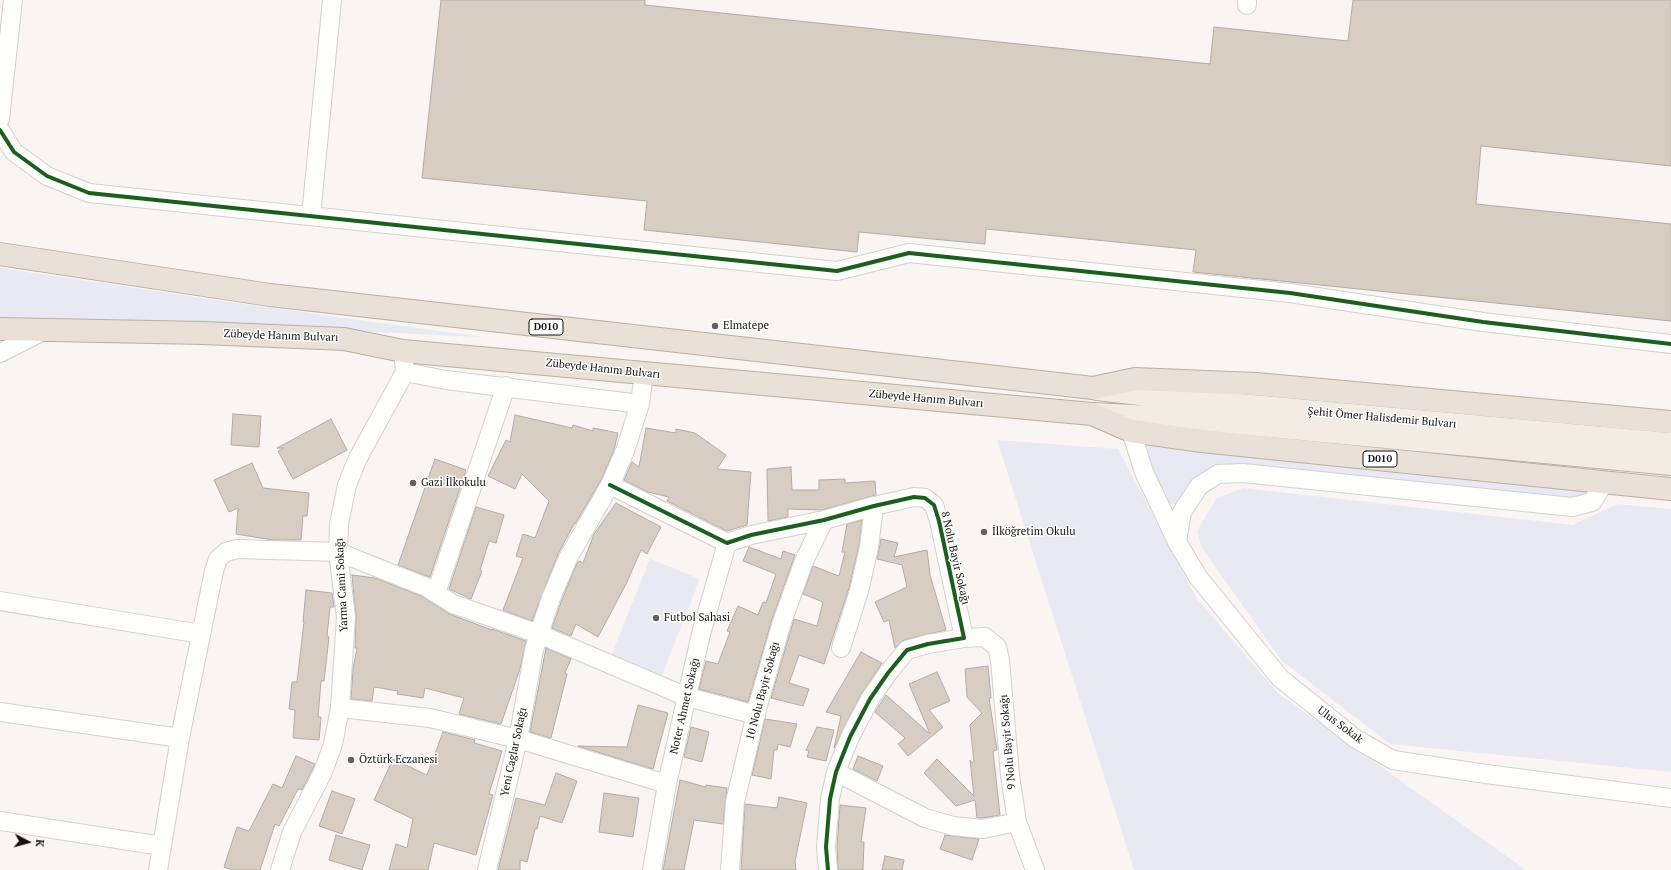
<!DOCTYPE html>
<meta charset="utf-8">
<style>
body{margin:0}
#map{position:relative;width:1671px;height:870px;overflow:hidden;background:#faf5f2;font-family:"PT Serif",serif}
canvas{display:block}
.north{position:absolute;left:8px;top:822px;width:40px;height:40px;-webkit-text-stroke:3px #fff;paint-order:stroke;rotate:96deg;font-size:11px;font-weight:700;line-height:16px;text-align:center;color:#14110f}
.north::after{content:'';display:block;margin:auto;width:14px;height:18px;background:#14110f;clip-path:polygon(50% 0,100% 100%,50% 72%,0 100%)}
</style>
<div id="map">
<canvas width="1671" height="870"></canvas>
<div class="north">K</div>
</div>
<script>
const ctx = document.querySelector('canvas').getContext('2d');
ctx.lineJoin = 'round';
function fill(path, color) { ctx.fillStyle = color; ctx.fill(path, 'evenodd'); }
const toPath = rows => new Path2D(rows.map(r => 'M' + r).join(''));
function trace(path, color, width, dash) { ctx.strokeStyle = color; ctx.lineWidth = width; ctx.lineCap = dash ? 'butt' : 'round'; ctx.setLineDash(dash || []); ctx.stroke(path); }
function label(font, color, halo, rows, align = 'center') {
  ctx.font = font + ' "PT Serif",serif'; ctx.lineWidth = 3; ctx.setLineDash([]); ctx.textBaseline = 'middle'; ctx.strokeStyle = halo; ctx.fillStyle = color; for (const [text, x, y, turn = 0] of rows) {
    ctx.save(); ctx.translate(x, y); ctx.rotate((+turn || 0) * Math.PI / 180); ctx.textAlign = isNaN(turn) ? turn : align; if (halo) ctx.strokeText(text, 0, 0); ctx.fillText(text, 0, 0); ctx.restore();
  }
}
fill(toPath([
 [0,268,243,304,483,337,240,326,0,319],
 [997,440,1118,449,1197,599,1279,694,1526,870,1134,870],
 [1144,444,1585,492,1583,497,1546,498,1209,469,1196,480,1179,504,1172,504,1167,503,1162,494],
 [1243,488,1573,525,1617,504,1671,509,1671,772,1390,744,1282,661,1202,548,1197,531,1216,499],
 [650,559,700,579,662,675,611,656]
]), '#e9e9f4');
const building = toPath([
 [441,0,645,0,645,5,1210,64,1214,27,1348,41,1353,0,1671,0,1671,166,1481,146,1476,204,1671,224,1671,321,1193,272,1196,250,986,229,985,244,859,232,857,252,644,230,647,201,422,178,441,0],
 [233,414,261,416,259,447,231,445,233,414],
 [515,415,572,428,573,425,593,431,593,428,618,433,614,450,601,480,575,524,574,524,558,554,532,621,503,610,523,558,516,556,523,534,535,538,549,501,522,474,515,489,488,476,506,440,510,442,515,415],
 [331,419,347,450,293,479,278,451,284,448,277,448,331,419],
 [646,428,676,433,676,429,695,433,726,455,717,469,751,472,747,525,727,531,667,501,669,497,648,492,624,480,632,462,639,467,646,428],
 [435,459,466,470,430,577,398,565,435,459],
 [252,463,263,488,309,493,307,516,303,516,301,540,273,540,236,534,238,508,229,512,214,480,252,463],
 [791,467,792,490,819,490,819,480,845,479,845,483,875,481,876,495,822,510,788,509,788,517,768,521,767,469,791,467],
 [616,503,661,527,647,554,641,550,626,584,598,637,576,624,571,636,552,628,561,602,577,563,579,561,583,563,594,534,616,503],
 [476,507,504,515,496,543,489,541,480,570,482,571,471,599,449,589,476,507],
 [862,520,859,545,849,588,824,664,799,655,789,683,809,689,803,706,771,698,794,619,817,626,823,602,803,594,813,566,839,576,845,552,842,552,847,524,862,520],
 [881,539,898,543,894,557,927,550,930,575,946,630,904,640,895,648,889,620,884,622,875,602,907,587,902,565,877,559,881,539],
 [749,547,781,559,783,551,795,555,772,619,748,702,699,689,706,661,718,664,730,632,727,631,738,606,758,615,763,602,766,603,776,574,743,561,749,547],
 [352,575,375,578,421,596,449,614,492,630,492,629,526,641,520,669,501,724,459,714,464,698,425,688,423,698,397,694,398,691,374,687,372,701,351,699,353,669,357,648,355,648,356,616,352,575],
 [306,590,332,593,334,607,330,607,327,636,329,637,324,681,321,681,318,717,321,717,319,740,293,738,295,710,289,709,292,682,297,682,304,622,303,622,306,590],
 [546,648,571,659,565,673,567,674,551,738,530,732,546,648],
 [861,652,882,663,861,694,834,748,841,716,826,712,861,652],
 [988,666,991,698,989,698,997,750,993,751,1000,815,982,818,977,818,975,800,956,806,924,773,937,759,974,796,970,760,972,763,974,762,970,725,982,713,967,697,965,669,988,666],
 [937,672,950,701,929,710,943,727,908,756,898,744,905,738,875,712,886,695,930,734,909,684,937,672],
 [638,705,668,713,653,769,578,746,627,747,638,705],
 [765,719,797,724,790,747,778,744,777,750,774,750,771,779,752,775,765,719],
 [691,727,709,732,702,762,684,757,691,727],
 [817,727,834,730,826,761,807,757,809,751,806,750,817,727],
 [443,732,475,740,474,743,502,751,489,794,493,795,476,855,434,843,428,870,389,870,396,844,407,848,413,819,374,800,393,759,427,775,443,732],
 [296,756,315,764,302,790,298,789,279,826,275,824,260,870,233,870,224,867,237,827,249,831,273,784,282,788,296,756],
 [858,756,883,766,877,781,853,769,858,756],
 [556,773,577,781,562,823,540,816,537,829,535,829,527,862,520,860,520,870,498,870,516,798,545,805,556,773],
 [680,780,706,787,706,785,727,788,723,824,694,820,684,870,663,870,680,780],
 [332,791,355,799,342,834,319,826,332,791],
 [604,793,639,798,633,837,599,832,604,793],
 [779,797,807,803,795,861,796,870,741,870,745,804,777,808,779,797],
 [840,805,866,808,861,842,864,842,863,870,838,870,837,847,840,805],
 [336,835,370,845,362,870,329,860,336,835],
 [945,835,979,839,972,860,940,849,945,835],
 [885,856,904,860,902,870,882,870,885,856]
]);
fill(building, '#d8cdc3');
trace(building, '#b0aca9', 1);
const minor = toPath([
 [1247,5,1247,0],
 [0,119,13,0],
 [0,130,14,152,47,176,89,193,837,271,909,253,1290,293,1483,322,1671,344],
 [311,216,332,0],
 [0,353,43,331],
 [405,372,446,380,640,404],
 [1131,431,1144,472,1177,542,1198,577,1280,678,1356,739,1393,760,1486,774,1671,798],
 [610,485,727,543,751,535,824,520,874,506,914,497,925,498,934,505,939,521,964,638,928,644,907,650,888,673,870,699,850,737,836,772,830,799,826,847,828,870],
 [1177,542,1182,512,1199,486,1218,474,1243,473,1572,507,1592,502,1605,482],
 [436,593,506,386],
 [0,601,201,634],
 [964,638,985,637,997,647,1000,660,1010,775,1017,822,1035,870],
 [841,648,859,591,869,547,874,506],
 [340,708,430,718,518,739,667,784],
 [0,712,180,738],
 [836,772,925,818,953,826,983,829,1017,822],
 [0,821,162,846],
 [158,870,180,738,214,571,218,559,226,552,237,549,338,552,426,587,453,604,539,634,687,697,756,715],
 [280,870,292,832,323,772,333,744,340,708,346,617,338,552,339,524,347,485,358,458,405,372,403,351],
 [487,870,518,739,534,650,539,634,551,598,568,558,610,485,625,451,640,404,644,373],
 [652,870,667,784,701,634,727,543],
 [730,870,735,802,758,705,782,622,804,561,824,520]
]);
const major = toPath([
 [1097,389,1208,402,1671,444],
 [1094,414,1206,420,1671,464]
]);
const highway = toPath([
 [0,254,270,295,1093,388,1135,379,1256,384,1671,422],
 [0,329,203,333,344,339,403,351,1092,414,1131,431,1202,441,1671,489]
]);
trace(minor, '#d3d0ce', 20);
trace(major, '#b9aea2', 24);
trace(highway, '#b9aea2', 24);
trace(minor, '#fefefd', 18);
trace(major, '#f2ece5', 22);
trace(highway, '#e9e0d7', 22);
trace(toPath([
 [0,130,14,152,47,176,89,193,837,271,909,253,1290,293,1483,322,1671,344],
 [610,485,727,543,751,535,824,520,874,506,914,497,925,498,934,505,939,521,964,638,928,644,907,650,888,673,870,699,850,737,836,772,830,799,826,847,828,870]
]), '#1b5e20', 4);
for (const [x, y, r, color] of [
 [715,326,4,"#64615e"],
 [413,483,4,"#64615e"],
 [984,532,4,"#64615e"],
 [656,618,4,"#64615e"],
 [351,760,4,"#64615e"]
]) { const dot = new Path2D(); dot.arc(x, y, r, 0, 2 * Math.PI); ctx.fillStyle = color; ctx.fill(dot); trace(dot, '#fff', 1.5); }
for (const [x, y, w] of [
 [546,327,34],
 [1380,459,34]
]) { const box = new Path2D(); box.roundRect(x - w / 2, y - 8, w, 16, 3); ctx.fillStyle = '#fff'; ctx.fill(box); trace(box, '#14110f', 1); }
label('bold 10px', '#14110f', null, [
 ["D010",546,327],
 ["D010",1380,459]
]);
label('11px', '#14110f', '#fff', [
 ["Elmatepe",723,326],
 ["Gazi İlkokulu",421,483],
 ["İlköğretim Okulu",992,532],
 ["Futbol Sahasi",664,618],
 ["Öztürk Eczanesi",359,760]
], 'left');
label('11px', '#14110f', '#fff', [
 ["Zübeyde Hanım Bulvarı",281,336,2],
 ["Zübeyde Hanım Bulvarı",603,369,6],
 ["Zübeyde Hanım Bulvarı",926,399,5],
 ["Şehit Ömer Halisdemir Bulvarı",1382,418,5],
 ["8 Nolu Bayir Sokağı",955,558,77],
 ["Yarma Cami Sokağı",342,585,-93],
 ["10 Nolu Bayir Sokağı",763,691,-75],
 ["Noter Ahmet Sokağı",685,706,-77],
 ["Ulus Sokak",1340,725,37],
 ["9 Nolu Bayir Sokağı",1008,742,-95],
 ["Yeni Caglar Sokağı",514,752,-78]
]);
</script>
